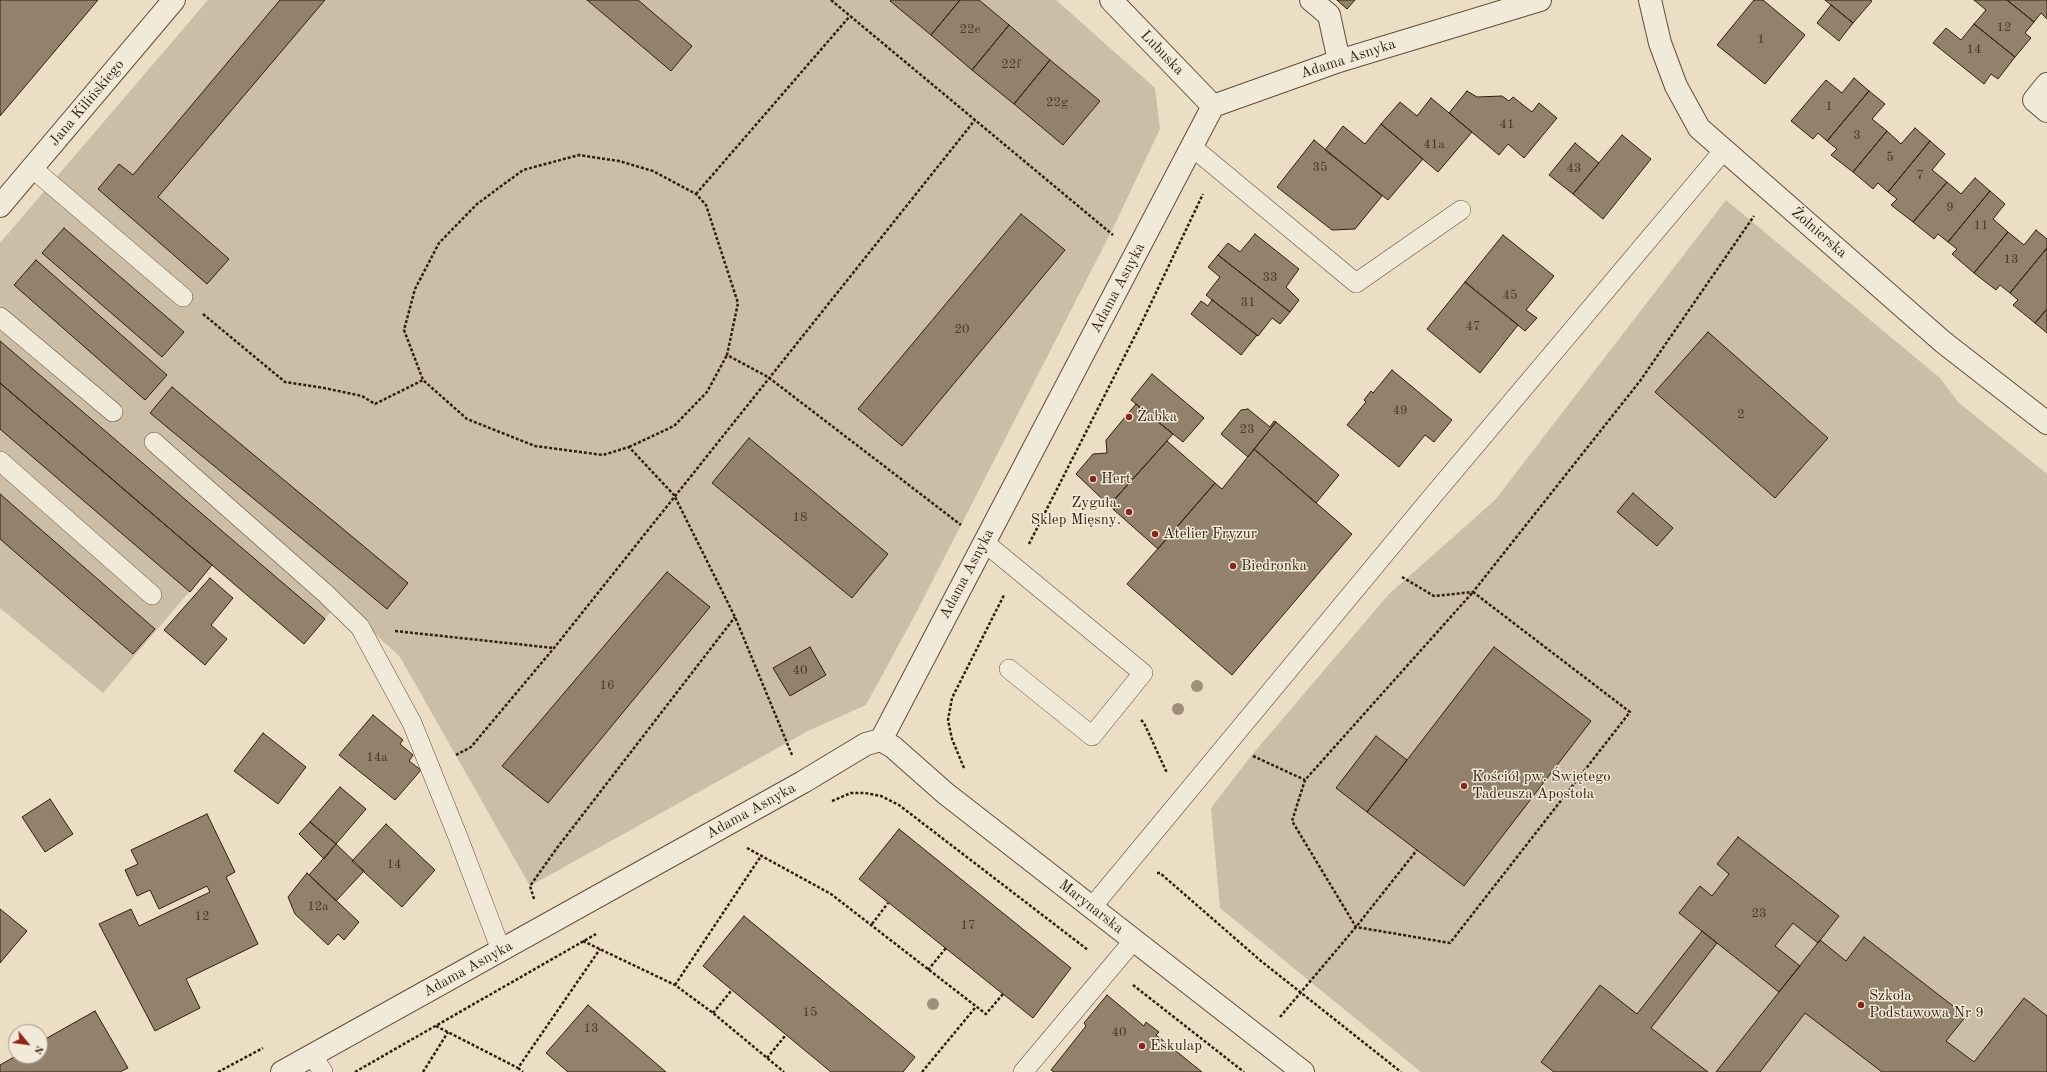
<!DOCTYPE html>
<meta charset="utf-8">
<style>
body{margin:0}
#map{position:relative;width:2047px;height:1072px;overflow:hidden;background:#ebdec5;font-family:"Old Standard TT",serif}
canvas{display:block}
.north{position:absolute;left:8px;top:1024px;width:40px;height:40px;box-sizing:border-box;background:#f2ead9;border:1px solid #a59887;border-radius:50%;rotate:119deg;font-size:11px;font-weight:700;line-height:16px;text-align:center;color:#321e0c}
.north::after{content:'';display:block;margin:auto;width:14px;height:18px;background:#8f2418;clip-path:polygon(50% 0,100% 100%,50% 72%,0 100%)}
</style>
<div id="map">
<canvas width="2047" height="1072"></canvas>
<div class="north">N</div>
</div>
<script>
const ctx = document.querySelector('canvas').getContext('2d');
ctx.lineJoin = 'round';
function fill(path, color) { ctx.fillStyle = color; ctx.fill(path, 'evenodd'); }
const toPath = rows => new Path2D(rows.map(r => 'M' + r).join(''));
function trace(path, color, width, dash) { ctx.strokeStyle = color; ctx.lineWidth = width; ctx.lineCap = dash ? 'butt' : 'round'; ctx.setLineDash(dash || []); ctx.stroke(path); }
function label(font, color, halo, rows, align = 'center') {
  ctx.font = font + ' "Old Standard TT",serif'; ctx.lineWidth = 3; ctx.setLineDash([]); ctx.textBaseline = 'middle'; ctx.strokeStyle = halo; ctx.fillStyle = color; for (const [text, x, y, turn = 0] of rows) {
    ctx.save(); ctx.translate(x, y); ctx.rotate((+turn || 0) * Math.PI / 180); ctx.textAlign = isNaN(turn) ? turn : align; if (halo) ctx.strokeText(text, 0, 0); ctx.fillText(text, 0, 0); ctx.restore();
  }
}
fill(toPath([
 [208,0,1056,0,1155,88,1160,129,1113,228,917,611,866,705,808,731,530,886,400,657,340,601,304,644,212,565,103,693,0,608,0,243],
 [1726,200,1940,378,1958,402,2047,474,2047,1072,1421,1072,1220,908,1211,808,1251,756,1389,594,1495,500]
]), '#ccbda6');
const building = toPath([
 [0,0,98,0,0,116,0,0],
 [280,0,325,0,158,197,229,259,207,284,98,189,119,164,133,175,280,0],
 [587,0,638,0,692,46,671,71,587,0],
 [891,0,960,0,931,35,890,1,891,0],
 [960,0,979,0,1009,25,972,70,931,35,960,0],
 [1337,0,1355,0,1347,9,1337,0],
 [1754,0,1763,0,1805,35,1765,84,1717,45,1754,0],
 [1825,0,1870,0,1872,1,1853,23,1825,0],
 [1974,0,2007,0,2034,22,2025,33,2031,38,2015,57,1974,24,1986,10,1974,0],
 [2007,0,2047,0,2047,19,2041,13,2034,22,2007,0],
 [1831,5,1853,23,1839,41,1817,23,1831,5],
 [1974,24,2015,57,1998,79,1991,74,1984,84,1933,43,1946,28,1961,40,1974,24],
 [1009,25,1050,60,1014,104,972,70,1009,25],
 [1050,60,1100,101,1063,145,1014,104,1050,60],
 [1854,78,1869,91,1827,141,1818,133,1813,139,1791,121,1826,80,1842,93,1854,78],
 [1467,91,1477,97,1502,96,1509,101,1513,97,1532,112,1539,103,1557,118,1524,158,1508,144,1499,155,1449,113,1467,91],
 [1869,91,1885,104,1872,119,1887,131,1853,172,1831,155,1837,149,1827,141,1869,91],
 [1431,98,1472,132,1438,172,1381,124,1400,102,1417,116,1431,98],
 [1381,124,1423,159,1388,200,1325,150,1343,126,1365,144,1381,124],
 [1915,128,1930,141,1888,192,1878,183,1873,189,1853,172,1887,131,1901,144,1915,128],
 [1622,135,1651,159,1603,219,1573,194,1622,135],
 [1314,140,1382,196,1355,229,1332,230,1277,187,1314,140],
 [1930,141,1945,154,1932,170,1947,182,1913,222,1891,205,1897,199,1888,192,1930,141],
 [1575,143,1599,163,1573,194,1549,175,1575,143],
 [1975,178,1990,191,1948,242,1938,234,1934,239,1913,222,1947,182,1961,194,1975,178],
 [1990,191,2005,204,1993,219,2008,232,1974,273,1952,254,1957,249,1948,242,1990,191],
 [1021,214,1065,250,902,446,858,409,1021,214],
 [64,228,184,332,162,357,42,253,64,228],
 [2036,230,2047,239,2047,248,2010,293,2000,285,1996,290,1974,273,2008,232,2024,245,2036,230],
 [1255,234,1299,269,1286,287,1299,300,1290,312,1218,255,1228,243,1240,252,1255,234],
 [1503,235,1554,276,1526,310,1537,318,1525,331,1465,282,1503,235],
 [2047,248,2047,309,2035,323,2013,305,2018,300,2010,293,2047,248],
 [1218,255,1290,312,1280,324,1272,318,1258,336,1206,295,1220,277,1208,267,1218,255],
 [36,260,167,375,145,400,14,285,36,260],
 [1465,282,1518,325,1480,373,1427,329,1465,282],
 [1212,300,1257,335,1241,355,1191,314,1201,301,1208,306,1212,300],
 [2047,309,2047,333,2035,323,2047,309],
 [1708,332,1828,438,1775,498,1655,392,1708,332],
 [0,341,325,619,304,644,0,383,0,341],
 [1392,370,1452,420,1434,442,1425,435,1399,467,1347,425,1366,402,1364,400,1371,391,1373,393,1392,370],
 [1152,374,1204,418,1183,442,1131,400,1152,374],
 [0,383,212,565,190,592,0,429,0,383],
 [172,387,408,583,387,609,150,413,172,387],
 [1136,404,1173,434,1114,500,1114,510,1076,474,1093,454,1107,453,1106,440,1136,404],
 [1248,409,1270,427,1274,421,1276,422,1248,457,1221,434,1241,410,1248,409],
 [1276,422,1339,475,1316,503,1254,449,1276,422],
 [749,438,888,554,852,598,712,483,749,438],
 [1167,441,1215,483,1158,549,1114,510,1114,500,1167,441],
 [1254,449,1352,534,1232,675,1127,584,1215,483,1222,489,1254,449],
 [1633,493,1673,528,1657,546,1617,512,1633,493],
 [0,494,155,629,133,654,0,539,0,494],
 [667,572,710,607,548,803,502,766,667,572],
 [210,578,233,598,211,625,227,639,205,665,164,630,210,578],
 [810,647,826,675,790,696,773,668,810,647],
 [1494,647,1591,721,1464,886,1367,812,1494,647],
 [373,715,403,740,400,744,413,755,409,761,421,770,395,800,339,755,373,715],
 [263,733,306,767,278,804,234,771,263,733],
 [1376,736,1407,760,1367,812,1336,788,1376,736],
 [340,787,366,809,336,844,310,822,340,787],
 [50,799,73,834,45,852,22,817,50,799],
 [207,814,235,872,226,877,258,944,186,979,200,1008,155,1031,99,924,131,909,139,926,210,892,207,886,159,909,150,890,137,896,125,870,138,864,131,850,207,814],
 [310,822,336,844,324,859,299,834,310,822],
 [386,824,435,870,402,907,352,861,386,824],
 [899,829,1071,968,1033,1018,859,879,899,829],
 [1738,837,1839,916,1818,943,1793,923,1775,946,1800,966,1779,992,1679,913,1700,886,1712,896,1729,874,1717,864,1738,837],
 [336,844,364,871,336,901,309,875,336,844],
 [307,873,359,922,344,940,338,934,328,945,295,914,288,897,307,873],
 [0,909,27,931,0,963,0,909],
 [744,916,915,1057,903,1072,831,1072,703,966,744,916],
 [1702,931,1717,943,1651,1028,1708,1072,1554,1072,1541,1062,1600,985,1637,1014,1702,931],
 [1864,937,1966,1016,1946,1041,1974,1062,2024,998,2047,1016,2047,1072,1882,1072,1805,1013,1760,1072,1716,1072,1820,940,1846,961,1864,937],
 [1107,995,1144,1026,1146,1022,1159,1032,1156,1035,1202,1072,1054,1072,1051,1070,1086,1026,1084,1023,1107,995],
 [588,1005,666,1072,568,1072,546,1053,588,1005],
 [95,1011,128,1068,120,1072,0,1072,0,1065,16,1056,40,1056,40,1042,95,1011]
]);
fill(building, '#92826c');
trace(building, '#321e0c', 1);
const service = toPath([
 [1191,146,1356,283,1461,210],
 [32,168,183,297],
 [0,317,113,412],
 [154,442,326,594,360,627,412,723,458,837,501,950],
 [0,461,152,595],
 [984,542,1143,673,1092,736,1009,669],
 [1092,907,1431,498,1724,150],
 [312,1055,323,1072],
 [1023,1072,1134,940]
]);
const minor = toPath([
 [1111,0,1213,106],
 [1311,0,1329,15,1339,61],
 [1650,0,1660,43,1676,86,1699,128,1943,342,2047,423],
 [2047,84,2034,100,2047,111],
 [0,206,174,0],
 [881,740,1213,106,1339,61,1540,0]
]);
const tertiary = toPath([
 [282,1072,803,782,866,744,881,740,893,747,945,793,1303,1072]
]);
trace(service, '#604e3a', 20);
trace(minor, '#604e3a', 24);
trace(tertiary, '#604e3a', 24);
trace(toPath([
 [831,0,1113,235],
 [696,194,850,16],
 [203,314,285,382,324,388,362,396,375,404,423,380],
 [629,447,674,426,707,392,727,355],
 [1029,544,1142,322,1203,194],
 [1402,577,1434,596,1473,592,1640,381,1754,216],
 [1473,592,1630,712,1450,943,1356,927,1292,821,1305,780,1473,592],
 [395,631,554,648],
 [1141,720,1144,723,1167,773],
 [456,755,471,747,554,648,975,120],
 [792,755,735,617,674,495,629,447,603,455,535,446,467,419,423,380,404,330,415,289,439,243,477,204,523,170,579,155,619,161,653,171,696,194,706,205,738,303,727,355,768,377,961,525],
 [1253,756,1305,780],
 [964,768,952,739,948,720,952,698,1004,595],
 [832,801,851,793,865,793,881,796,899,805,1088,950],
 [747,848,831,894,986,1014,1003,994],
 [1157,873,1160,873,1261,961,1401,1072],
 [534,899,530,886,557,848,735,617],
 [872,924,888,903],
 [583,941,675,985,713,1013,784,1072],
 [928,970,946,948],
 [675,985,761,856],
 [1133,985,1244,1072],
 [713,1013,731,991],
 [1280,1017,1356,927,1417,850],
 [436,1026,518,1068,600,949],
 [767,1058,785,1036],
 [518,1068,523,1072],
 [218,1072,263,1048],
 [355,1072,596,934],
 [423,1072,448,1032],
 [922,1072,975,1008]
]), '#321e0c', 2.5, [3, 2]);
trace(service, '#f2ead9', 19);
trace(minor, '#f2ead9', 22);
trace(tertiary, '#f2ead9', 22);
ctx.fillStyle = '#9f8f79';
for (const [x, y] of [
 [1197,686],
 [1178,709],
 [933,1004]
]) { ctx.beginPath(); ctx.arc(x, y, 6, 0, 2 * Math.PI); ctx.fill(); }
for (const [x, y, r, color] of [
 [1129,417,4,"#8f2418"],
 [1093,479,4,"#8f2418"],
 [1129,512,4,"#8f2418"],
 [1155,534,4,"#8f2418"],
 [1233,566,4,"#8f2418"],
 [1464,786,4,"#8f2418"],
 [1861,1005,4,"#8f2418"],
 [1142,1046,4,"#8f2418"]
]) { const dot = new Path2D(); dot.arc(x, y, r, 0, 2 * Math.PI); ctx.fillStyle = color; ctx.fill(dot); trace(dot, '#f2ead9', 1.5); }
label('13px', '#4a3724', null, [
 ["12",2004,28],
 ["22e",970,30],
 ["1",1761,40],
 ["14",1974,50],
 ["22f",1011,65],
 ["22g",1057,103],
 ["1",1829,107],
 ["41",1507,125],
 ["3",1857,136],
 ["41a",1434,145],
 ["5",1890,158],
 ["35",1320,168],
 ["43",1574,169],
 ["7",1920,176],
 ["9",1950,208],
 ["11",1981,226],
 ["13",2011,260],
 ["33",1270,278],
 ["45",1510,296],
 ["31",1248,303],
 ["47",1473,327],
 ["20",962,330],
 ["49",1400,411],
 ["2",1741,415],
 ["23",1247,430],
 ["18",800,518],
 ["40",800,671],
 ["16",607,686],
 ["14a",377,758],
 ["14",394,865],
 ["12a",318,907],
 ["23",1759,914],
 ["12",202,917],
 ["17",968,926],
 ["15",810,1013],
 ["13",591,1029],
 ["40",1119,1033]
]);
label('15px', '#321e0c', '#f2ead9', [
 ["Lubuska",1162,53,46],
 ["Adama Asnyka",1348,59,-18],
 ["Jana Kilińskiego",87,103,-50],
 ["Żołnierska",1819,233,41],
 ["Adama Asnyka",1118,288,-62],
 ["Adama Asnyka",967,574,-62],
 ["Adama Asnyka",751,811,-29],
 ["Marynarska",1091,907,38],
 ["Adama Asnyka",468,969,-29]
]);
label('15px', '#321e0c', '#f2ead9', [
 ["Żabka",1137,417],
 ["Hert",1101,479],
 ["Zyguła.",1121,503,"right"],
 ["Sklep Mięsny.",1121,520,"right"],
 ["Atelier Fryzur",1163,534],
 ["Biedronka",1241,566],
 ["Kościół pw. Świętego",1472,777],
 ["Tadeusza Apostoła",1472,794],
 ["Szkoła",1869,996],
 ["Podstawowa Nr 9",1869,1013],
 ["Eskulap",1150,1046]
], 'left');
</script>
